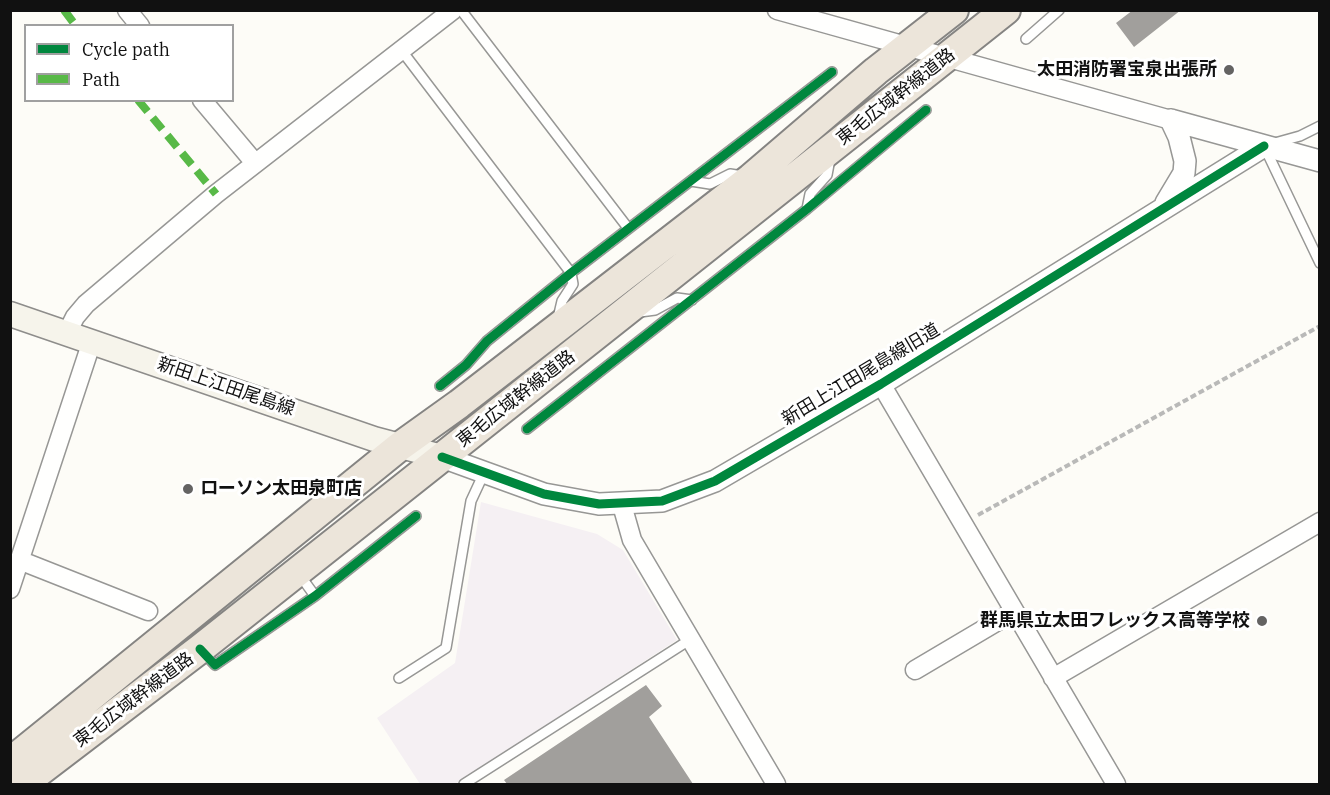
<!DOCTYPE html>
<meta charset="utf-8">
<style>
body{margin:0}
#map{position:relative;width:1330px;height:795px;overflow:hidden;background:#fdfcf7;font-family:"IBM Plex Serif",serif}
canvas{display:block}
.frame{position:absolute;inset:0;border:12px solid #111;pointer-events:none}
.legend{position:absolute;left:24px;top:24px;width:210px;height:78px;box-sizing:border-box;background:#fff;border:2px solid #a0a0a0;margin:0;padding:8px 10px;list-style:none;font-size:18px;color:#111}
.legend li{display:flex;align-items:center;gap:12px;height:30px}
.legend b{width:30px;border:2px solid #a0a0a0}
</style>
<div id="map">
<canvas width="1330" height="795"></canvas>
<div class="frame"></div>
<ul class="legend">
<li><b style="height:8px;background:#00873e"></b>Cycle path</li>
<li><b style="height:8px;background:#58b947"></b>Path</li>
</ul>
</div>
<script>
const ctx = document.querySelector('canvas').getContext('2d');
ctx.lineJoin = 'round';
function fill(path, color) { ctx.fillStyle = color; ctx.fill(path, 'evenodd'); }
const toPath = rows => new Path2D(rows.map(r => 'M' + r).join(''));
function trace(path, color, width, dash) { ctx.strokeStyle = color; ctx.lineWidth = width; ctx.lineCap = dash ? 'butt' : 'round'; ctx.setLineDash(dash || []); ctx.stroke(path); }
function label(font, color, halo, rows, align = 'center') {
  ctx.font = font + ' "IBM Plex Serif","Noto Sans JP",serif'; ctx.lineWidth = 6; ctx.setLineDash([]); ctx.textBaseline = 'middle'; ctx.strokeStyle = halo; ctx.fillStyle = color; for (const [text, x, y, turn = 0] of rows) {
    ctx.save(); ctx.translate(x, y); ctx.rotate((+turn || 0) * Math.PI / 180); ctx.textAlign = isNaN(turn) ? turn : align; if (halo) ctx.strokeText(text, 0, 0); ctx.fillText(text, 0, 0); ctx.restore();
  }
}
fill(toPath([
 [481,502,597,534,623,550,677,640,455,784,420,784,377,718,455,663]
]), '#f5f0f3');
fill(toPath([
 [1133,10,1181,10,1134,47,1116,23],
 [646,685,662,706,649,717,693,784,507,784,504,780]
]), '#a19f9c');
const service = toPath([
 [461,10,628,228],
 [1026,39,1059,10],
 [402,51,571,273,573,284,562,301,558,318],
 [1320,126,1300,136,1264,146,1320,263],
 [691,181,710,184,730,174,743,176],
 [807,209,810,194,827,175,830,159],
 [640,312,655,310,677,298,692,300],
 [440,386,466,365,487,341,571,273,832,72],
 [527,429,807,209,926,110],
 [299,574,315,596],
 [203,652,215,665,315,596,416,516],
 [399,678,446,648,471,501,484,473],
 [464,784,691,639]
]);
const minor = toPath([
 [127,10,140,26],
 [777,10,1171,120],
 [202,100,255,163],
 [67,333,75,317,86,304,216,194,453,10],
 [881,384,1116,784],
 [622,505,632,540,776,784],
 [19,560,148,611],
 [10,589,92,341],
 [915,670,1013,612],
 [1053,678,1320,522]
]);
const tertiary = toPath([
 [1171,120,1320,161],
 [1166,203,1184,173,1185,161,1179,137,1171,120],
 [442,457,544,494,599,504,662,501,715,481,881,384,1264,146]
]);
const secondary = toPath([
 [10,314,374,439,442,457]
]);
const trunk = toPath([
 [10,762,399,447,459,404,751,178,876,71,954,10],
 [23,784,200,649,1006,10]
]);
trace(service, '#979795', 12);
trace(minor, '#979795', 21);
trace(tertiary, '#979795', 24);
trace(secondary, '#8e8d8b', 27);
trace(trunk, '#858482', 32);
trace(toPath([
 [978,515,1320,326]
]), '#b9b9b8', 4, [6, 3]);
trace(service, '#fffffe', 9);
trace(minor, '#fffffe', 18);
trace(tertiary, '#fffffe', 21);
trace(secondary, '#f6f4eb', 24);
trace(trunk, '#ece5da', 28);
trace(toPath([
 [64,10,76,26],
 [138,100,216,194]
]), '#58b947', 8, [15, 8]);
trace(toPath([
 [440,386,466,365,487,341,571,273,832,72],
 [527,429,807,209,926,110],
 [442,457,544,494,599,504,662,501,715,481,881,384,1264,146],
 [200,649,215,665,315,596,416,516]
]), '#00873e', 9);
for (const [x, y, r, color] of [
 [1229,70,6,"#646362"],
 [188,489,6,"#646362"],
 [1262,621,6,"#646362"]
]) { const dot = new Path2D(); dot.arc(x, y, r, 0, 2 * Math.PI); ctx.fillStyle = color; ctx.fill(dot); trace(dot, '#fff', 2); }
label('bold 18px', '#111', '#fff', [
 ["太田消防署宝泉出張所",1217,70],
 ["ローソン太田泉町店",200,489,"left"],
 ["群馬県立太田フレックス高等学校",1250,621]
], 'right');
label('18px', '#111', '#fff', [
 ["東毛広域幹線道路",896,97,-38],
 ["新田上江田尾島線旧道",861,375,-31],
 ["新田上江田尾島線",226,387,19],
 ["東毛広域幹線道路",516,399,-38],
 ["東毛広域幹線道路",134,700,-37]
]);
</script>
